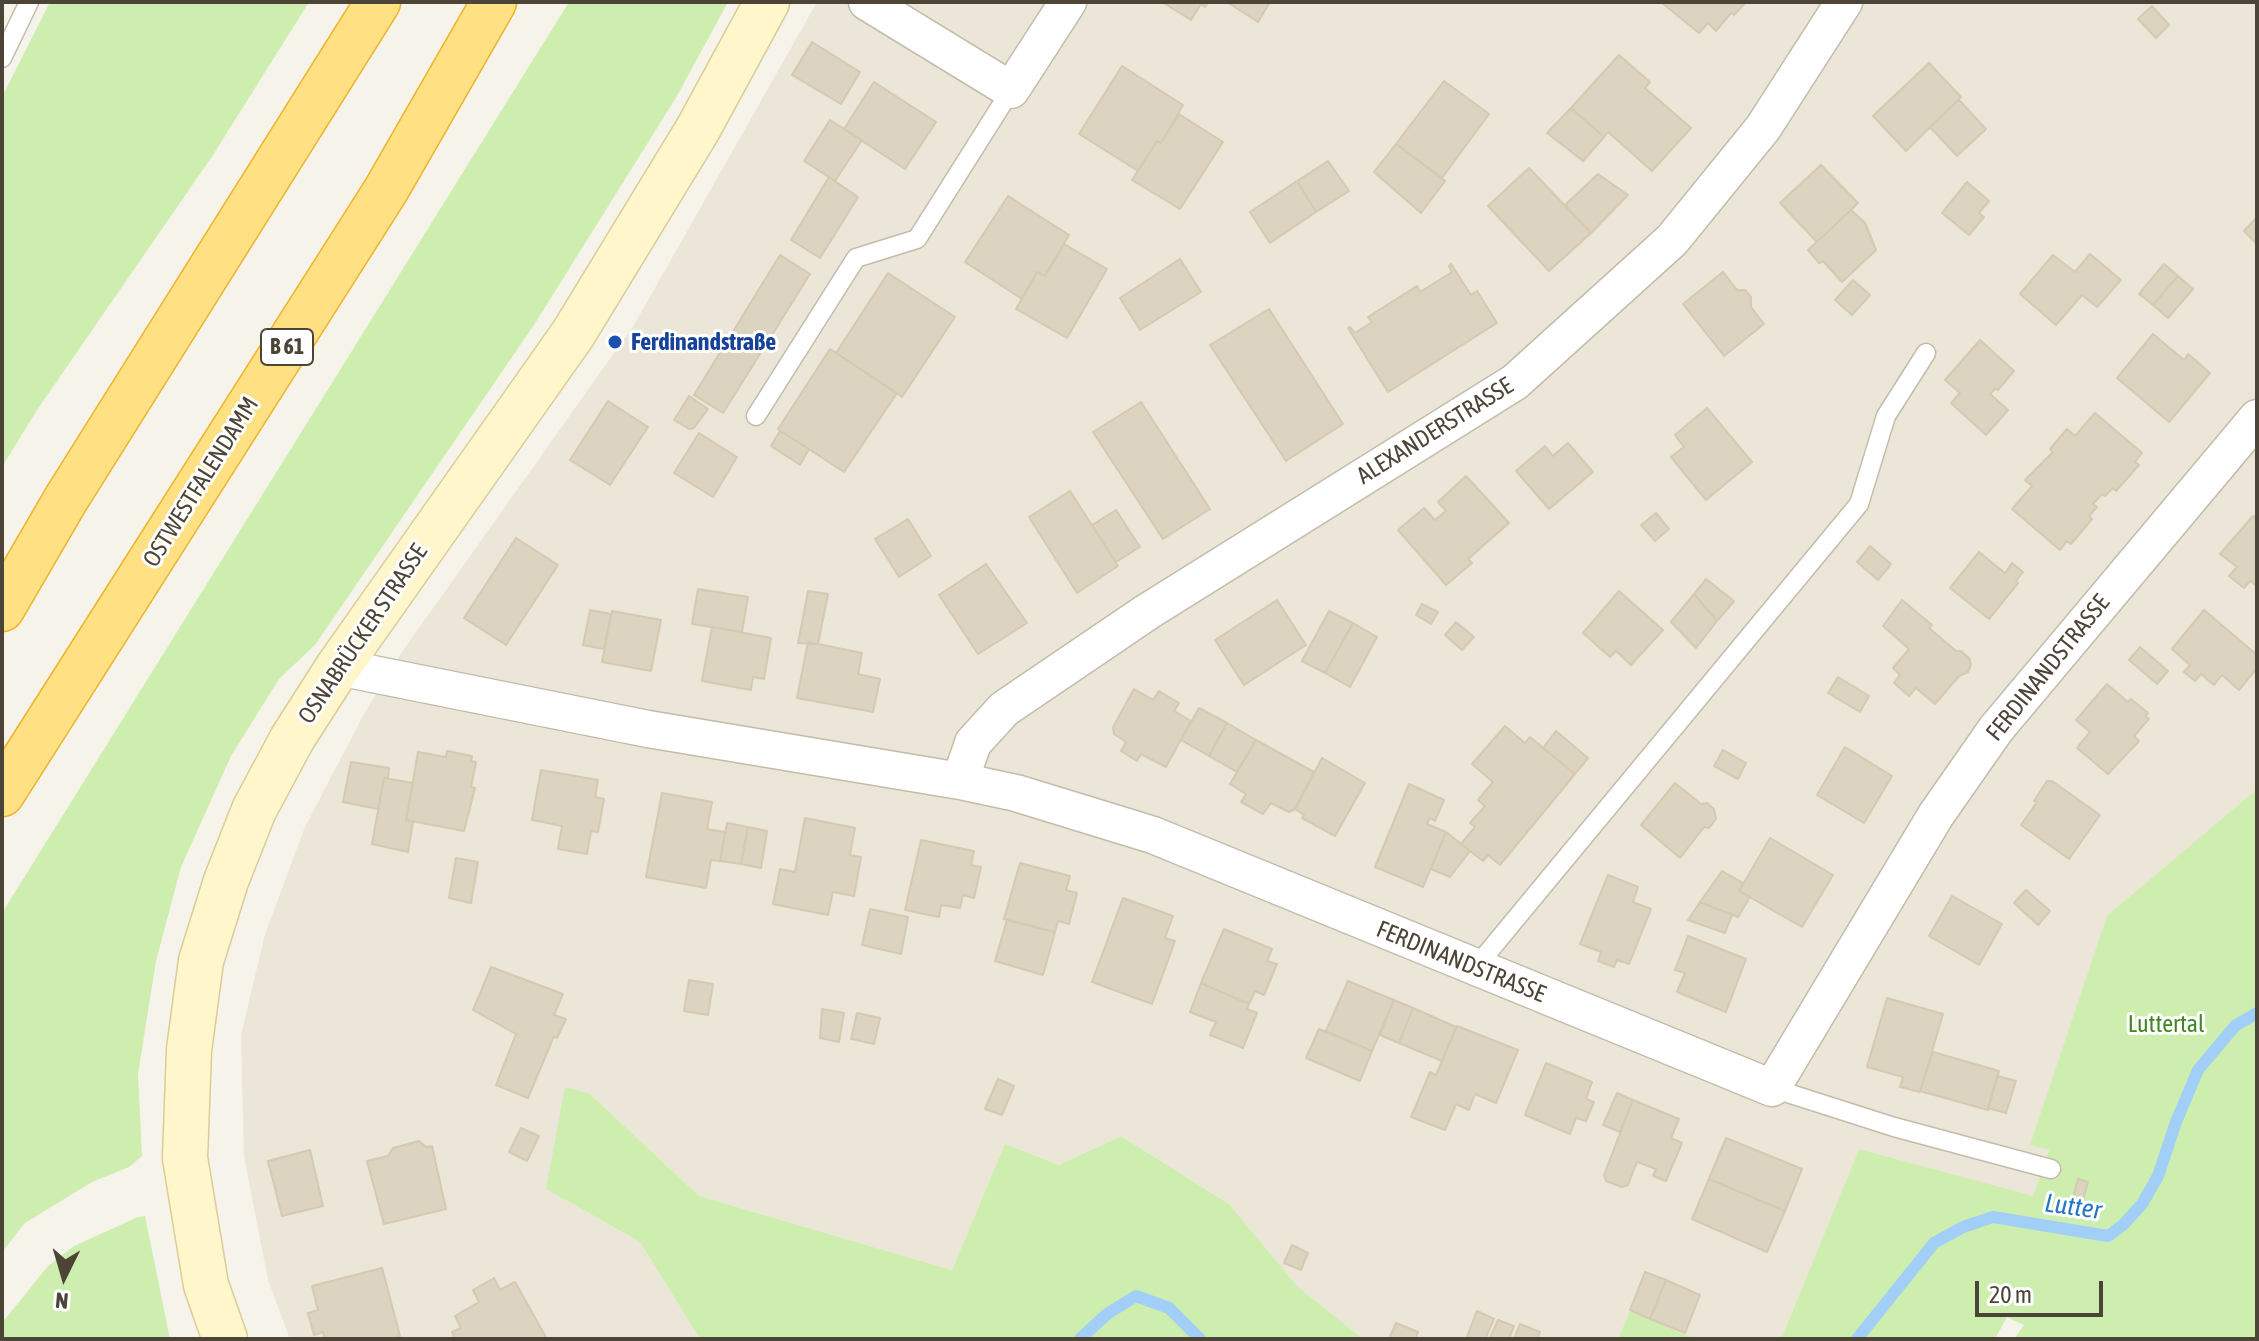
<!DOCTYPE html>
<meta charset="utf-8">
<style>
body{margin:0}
#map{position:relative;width:2259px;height:1341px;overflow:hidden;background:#f6f3ea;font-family:"Asap Condensed",sans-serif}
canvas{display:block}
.frame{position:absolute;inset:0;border:4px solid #4c4537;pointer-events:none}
.north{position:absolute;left:24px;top:1237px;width:80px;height:80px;-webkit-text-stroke:6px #fff;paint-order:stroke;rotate:185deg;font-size:22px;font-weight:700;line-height:32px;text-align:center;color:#4c4537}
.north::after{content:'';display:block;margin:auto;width:28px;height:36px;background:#4c4537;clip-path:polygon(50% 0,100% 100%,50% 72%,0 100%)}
.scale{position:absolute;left:1975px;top:1281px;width:128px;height:36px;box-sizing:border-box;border:4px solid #4c4537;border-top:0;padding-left:10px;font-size:24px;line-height:28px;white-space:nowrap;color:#4c4537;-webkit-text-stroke:6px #fff;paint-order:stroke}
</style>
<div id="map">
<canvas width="2259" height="1341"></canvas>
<div class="frame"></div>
<div class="north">N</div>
<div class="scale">20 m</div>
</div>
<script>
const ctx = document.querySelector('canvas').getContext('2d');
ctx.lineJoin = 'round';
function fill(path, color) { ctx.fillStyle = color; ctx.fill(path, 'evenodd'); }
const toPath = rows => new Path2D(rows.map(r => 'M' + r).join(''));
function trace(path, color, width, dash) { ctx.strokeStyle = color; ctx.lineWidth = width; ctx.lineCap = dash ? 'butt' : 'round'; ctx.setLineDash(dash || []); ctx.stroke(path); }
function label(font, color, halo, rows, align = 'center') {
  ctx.font = font + ' "Asap Condensed",sans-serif'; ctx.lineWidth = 6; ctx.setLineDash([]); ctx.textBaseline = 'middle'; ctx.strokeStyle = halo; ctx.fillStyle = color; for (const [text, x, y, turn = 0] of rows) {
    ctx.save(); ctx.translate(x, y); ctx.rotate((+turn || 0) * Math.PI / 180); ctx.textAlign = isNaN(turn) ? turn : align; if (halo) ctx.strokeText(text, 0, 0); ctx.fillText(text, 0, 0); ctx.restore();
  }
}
fill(toPath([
 [817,2,2257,2,2257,789,2107,917,2031,1145,2049,1150,2033,1197,1859,1149,1781,1339,1695,1339,1630,1311,1618,1339,1363,1339,1298,1287,1229,1204,1121,1136,1059,1165,1005,1144,952,1270,699,1196,590,1094,546,1189,640,1242,700,1339,290,1339,268,1280,244,1156,241,1035,265,934,305,827,365,712,402,652,634,325]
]), '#ebe6d8');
fill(toPath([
 [50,2,309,2,213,155,37,410,2,467,2,97],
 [569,2,728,2,677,96,534,325,315,645,279,679,231,756,181,867,156,961,138,1074,142,1156,129,1167,92,1182,25,1223,2,1252,2,913],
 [2257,789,2257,1339,2014,1339,2024,1325,2007,1317,1995,1339,1781,1339,1859,1149,2033,1196,2049,1150,2030,1145,2107,916],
 [565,1087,590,1094,699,1196,952,1270,1005,1144,1059,1165,1121,1136,1229,1204,1298,1287,1363,1339,700,1339,640,1242,546,1189],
 [145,1216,170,1339,2,1339,2,1323,48,1266,74,1246,138,1217],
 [1630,1311,1695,1339,1618,1339]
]), '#ceeeaf');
trace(toPath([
 [1080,1339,1107,1314,1136,1296,1169,1308,1200,1339],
 [1857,1339,1934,1243,1963,1227,1993,1217,2108,1236,2123,1225,2142,1204,2158,1176,2176,1122,2198,1070,2235,1026,2257,1013]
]), '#a1cff8', 12);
const building = toPath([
 [1162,2,1208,2,1205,7,1201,4,1191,20,1162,2],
 [1227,2,1270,2,1258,22,1227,2],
 [1661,2,1746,2,1734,15,1731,13,1716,31,1708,23,1699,33,1661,2],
 [2152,6,2169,25,2156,38,2138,19,2152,6],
 [812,42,860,72,841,104,792,75,812,42],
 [1619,55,1650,82,1645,88,1691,128,1652,171,1608,132,1604,137,1571,108,1619,55],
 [1929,63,1961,97,1906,151,1873,116,1929,63],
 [1122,66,1183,105,1161,143,1157,141,1138,171,1079,134,1122,66],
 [1444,81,1489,114,1442,178,1396,144,1444,81],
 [874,82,936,122,905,169,844,129,874,82],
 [1959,100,1986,129,1957,156,1930,127,1959,100],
 [1571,108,1604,137,1583,161,1547,133,1571,108],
 [1179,114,1223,142,1180,209,1132,180,1157,141,1161,143,1179,114],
 [830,120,862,140,835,181,804,161,830,120],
 [1396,144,1445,181,1421,213,1374,172,1396,144],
 [1328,161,1349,191,1316,212,1297,181,1328,161],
 [1821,165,1858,203,1817,242,1780,203,1821,165],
 [1529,168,1591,233,1549,271,1488,206,1529,168],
 [1598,174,1628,195,1591,233,1565,205,1598,174],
 [829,177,858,197,820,258,791,240,829,177],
 [1297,181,1316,212,1270,243,1250,212,1297,181],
 [1967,182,1989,201,1979,213,1984,217,1969,235,1942,213,1967,182],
 [1008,196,1069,235,1045,276,1037,272,1022,299,965,262,1008,196],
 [1851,210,1865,223,1876,250,1842,282,1823,261,1819,263,1808,250,1851,210],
 [2257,217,2257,244,2244,231,2257,217],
 [1064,244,1107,269,1067,338,1016,309,1037,272,1045,276,1064,244],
 [2090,254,2121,280,2097,307,2082,295,2056,325,2020,294,2053,255,2075,272,2090,254],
 [780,255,810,274,723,413,694,395,780,255],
 [1180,259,1201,292,1140,330,1120,298,1180,259],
 [1451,264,1471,295,1477,291,1497,323,1388,392,1348,328,1350,327,1355,333,1372,322,1368,317,1417,286,1420,292,1452,272,1449,266,1451,264],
 [2164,264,2178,276,2153,305,2139,294,2164,264],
 [1723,272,1737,290,1745,290,1751,297,1751,307,1764,324,1724,356,1683,304,1723,272],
 [888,273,955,317,902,397,836,353,888,273],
 [2178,276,2193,289,2168,318,2153,305,2178,276],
 [1853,280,1870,295,1852,315,1835,300,1853,280],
 [1269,309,1343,424,1286,461,1210,345,1269,309],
 [2153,334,2184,360,2188,354,2210,373,2169,422,2117,378,2153,334],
 [1980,340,2014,371,1998,390,1995,389,1990,394,2008,410,1986,435,1951,403,1960,393,1945,380,1980,340],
 [830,349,897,393,844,472,778,429,830,349],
 [689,396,708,409,694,428,689,429,674,420,689,396],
 [608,401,648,427,610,485,570,460,608,401],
 [1141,402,1210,509,1163,539,1093,432,1141,402],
 [1707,408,1752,462,1706,500,1671,457,1684,447,1675,435,1707,408],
 [2095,413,2142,453,2135,462,2139,465,2116,491,2113,488,2105,496,2102,494,2093,504,2097,507,2089,516,2092,519,2071,544,2067,541,2060,550,2012,509,2032,486,2025,480,2053,452,2050,449,2067,429,2075,436,2095,413],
 [780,431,809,449,800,465,771,446,780,431],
 [699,433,737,457,713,497,674,473,699,433],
 [1568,443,1593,472,1549,509,1516,471,1545,446,1553,456,1568,443],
 [1466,476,1509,523,1468,559,1472,563,1446,585,1398,530,1424,508,1435,520,1446,511,1438,502,1466,476],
 [1070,491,1118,566,1077,593,1029,517,1070,491],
 [1116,510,1140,547,1116,562,1092,525,1116,510],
 [1656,513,1669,529,1655,541,1641,525,1656,513],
 [2253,516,2257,520,2257,586,2250,581,2244,588,2229,576,2237,567,2220,554,2253,516],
 [908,519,931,556,899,577,875,539,908,519],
 [516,538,558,565,506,645,464,618,516,538],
 [1870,546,1891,564,1878,580,1857,562,1870,546],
 [1979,552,2005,573,2012,563,2023,572,2016,581,2018,583,1989,619,1950,588,1979,552],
 [986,564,1027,623,978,654,939,595,986,564],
 [1706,579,1734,601,1717,621,1694,594,1706,579],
 [698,589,748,597,742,632,692,624,698,589],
 [808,591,828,594,818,644,798,643,808,591],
 [1619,591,1663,630,1631,665,1616,651,1610,657,1583,633,1619,591],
 [1694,594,1717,621,1696,648,1671,622,1694,594],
 [1277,600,1306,645,1244,685,1215,640,1277,600],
 [1902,600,1932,625,1929,628,1956,651,1961,651,1969,658,1971,665,1968,672,1959,676,1935,704,1916,688,1909,696,1894,683,1900,675,1893,668,1909,649,1883,626,1902,600],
 [1422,604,1438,612,1431,624,1416,615,1422,604],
 [590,610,611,614,604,649,583,645,590,610],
 [2204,610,2257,655,2257,668,2239,690,2222,675,2214,685,2201,674,2195,681,2184,672,2190,665,2172,649,2204,610],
 [612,611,661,620,651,671,602,662,612,611],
 [1329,611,1353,623,1325,673,1302,661,1329,611],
 [1456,622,1474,637,1462,650,1445,635,1456,622],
 [1353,623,1377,637,1350,687,1325,673,1353,623],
 [712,627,771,638,764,679,753,677,751,690,702,681,712,627],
 [808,642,862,653,858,674,880,679,873,712,797,698,808,642],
 [2140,647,2168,671,2157,684,2129,660,2140,647],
 [1838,677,1869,696,1860,712,1828,693,1838,677],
 [2107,684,2128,702,2131,699,2148,713,2145,716,2149,719,2134,736,2139,741,2108,774,2077,748,2090,732,2076,720,2107,684],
 [1134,689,1153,700,1159,691,1179,703,1174,711,1191,721,1166,767,1141,754,1137,761,1121,751,1126,742,1114,734,1113,727,1134,689],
 [1199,708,1227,723,1209,756,1181,740,1199,708],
 [1227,723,1256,740,1237,772,1209,756,1227,723],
 [1505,726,1525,743,1530,737,1575,774,1500,865,1488,855,1483,861,1461,844,1475,827,1470,823,1485,806,1478,800,1493,782,1472,764,1505,726],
 [1556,731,1588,758,1575,774,1543,748,1556,731],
 [1256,740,1314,772,1295,809,1289,812,1271,803,1263,814,1241,802,1246,794,1230,784,1256,740],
 [1845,747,1892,776,1864,823,1817,795,1845,747],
 [1723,750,1746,763,1738,779,1714,766,1723,750],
 [447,751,472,756,471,761,476,762,471,787,475,788,464,831,406,820,418,752,446,757,447,751],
 [1322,758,1365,783,1335,836,1302,818,1304,815,1295,809,1322,758],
 [351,762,389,768,388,778,384,778,378,809,343,802,351,762],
 [541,770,598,780,595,797,604,799,598,832,591,831,587,854,558,849,562,826,532,820,541,770],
 [384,778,413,783,406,820,413,822,408,852,372,844,384,778],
 [2047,781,2052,781,2100,815,2069,859,2021,825,2037,802,2034,801,2047,781],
 [1675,783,1701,804,1707,803,1714,809,1716,819,1709,828,1704,827,1680,858,1641,825,1675,783],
 [1409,784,1444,800,1435,821,1430,818,1427,824,1446,832,1423,887,1375,867,1409,784],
 [662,793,712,802,707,829,725,832,720,861,711,860,706,888,646,877,662,793],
 [805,818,855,828,850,855,861,857,854,896,833,892,828,915,773,904,780,869,795,872,805,818],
 [727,823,748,827,741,864,720,861,727,823],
 [748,827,767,831,761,868,741,864,748,827],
 [1446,832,1470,851,1450,877,1431,869,1446,832],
 [1770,838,1833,875,1802,927,1739,891,1770,838],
 [921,840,974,851,971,865,981,867,974,898,963,895,960,908,941,905,939,917,905,910,921,840],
 [456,858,478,862,471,903,449,898,456,858],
 [1020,863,1070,876,1066,890,1077,893,1069,924,1058,921,1055,932,1004,919,1020,863],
 [1722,871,1743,883,1739,891,1750,897,1738,917,1700,902,1722,871],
 [1608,875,1638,887,1633,902,1651,909,1629,964,1617,960,1614,967,1598,961,1601,952,1580,944,1608,875],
 [2026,890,2050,911,2038,925,2014,903,2026,890],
 [1952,896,2002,924,1979,965,1929,936,1952,896],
 [1123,898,1173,916,1165,938,1175,941,1152,1004,1092,982,1123,898],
 [1700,902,1732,915,1725,933,1688,920,1700,902],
 [870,909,908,917,901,954,862,945,870,909],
 [1007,920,1055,932,1043,975,995,961,1007,920],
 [1224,929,1272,949,1267,961,1277,964,1264,995,1255,991,1249,1004,1201,983,1224,929],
 [1688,936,1746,959,1726,1012,1677,992,1685,973,1675,970,1688,936],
 [491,967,563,994,554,1015,566,1019,557,1038,554,1036,528,1098,496,1085,516,1034,473,1010,491,967],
 [689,980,713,984,708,1015,684,1011,689,980],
 [1348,981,1394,1000,1372,1051,1326,1031,1348,981],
 [1201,983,1249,1004,1247,1009,1257,1013,1243,1048,1210,1035,1216,1022,1190,1012,1201,983],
 [1887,998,1943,1014,1920,1092,1900,1087,1903,1077,1867,1067,1887,998],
 [1394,1000,1413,1008,1399,1043,1380,1035,1394,1000],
 [1413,1008,1456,1027,1442,1061,1399,1043,1413,1008],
 [822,1009,844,1013,839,1042,820,1038,822,1009],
 [857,1013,880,1018,874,1044,851,1039,857,1013],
 [1457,1026,1518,1050,1496,1103,1475,1094,1469,1110,1456,1104,1445,1130,1411,1117,1430,1072,1436,1075,1457,1026],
 [1319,1029,1372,1051,1360,1081,1306,1058,1319,1029],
 [1933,1052,1999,1071,1988,1110,1920,1091,1933,1052],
 [1546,1063,1592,1082,1586,1099,1594,1102,1586,1121,1576,1118,1570,1134,1525,1115,1546,1063],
 [1997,1076,2016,1081,2006,1113,1988,1108,1997,1076],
 [998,1079,1014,1086,1002,1115,985,1109,998,1079],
 [1617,1093,1633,1100,1620,1132,1603,1125,1617,1093],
 [1633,1100,1679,1119,1671,1138,1682,1143,1666,1181,1653,1176,1656,1169,1637,1162,1628,1185,1622,1187,1606,1181,1604,1175,1633,1100],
 [521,1128,539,1136,527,1161,509,1152,521,1128],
 [1726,1138,1802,1169,1785,1211,1709,1179,1726,1138],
 [419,1141,426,1147,432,1146,446,1209,384,1224,367,1161,388,1156,393,1148,419,1141],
 [310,1150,323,1206,282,1216,268,1161,310,1150],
 [1709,1179,1785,1211,1767,1252,1692,1219,1709,1179],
 [2078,1179,2088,1182,2083,1200,2073,1197,2078,1179],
 [1292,1245,1308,1253,1301,1270,1284,1263,1292,1245],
 [382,1268,400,1336,390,1339,325,1339,323,1332,314,1335,308,1313,318,1310,312,1286,382,1268],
 [1645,1272,1666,1280,1650,1319,1630,1310,1645,1272],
 [494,1278,500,1290,515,1282,547,1339,455,1339,452,1332,461,1328,455,1316,479,1302,473,1290,494,1278],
 [1666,1280,1700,1295,1685,1333,1650,1319,1666,1280],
 [1477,1311,1494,1319,1485,1339,1466,1339,1477,1311],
 [1498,1320,1514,1326,1509,1339,1490,1338,1498,1320],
 [1396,1323,1418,1332,1415,1339,1389,1339,1396,1323],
 [1520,1324,1540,1332,1537,1339,1514,1339,1520,1324]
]);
fill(building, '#dcd3c1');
trace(building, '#d5c9b0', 2);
const service = toPath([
 [2,58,29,2],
 [756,416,856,258,917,239,1011,90],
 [1475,968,1859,504,1886,416,1926,353],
 [1772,1088,1894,1127,2051,1169]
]);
const minor = toPath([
 [867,2,1011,90,1068,2],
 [338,667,648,729,960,781,1016,793,1153,835,1772,1088,1936,815,1996,729,2257,418],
 [960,781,973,743,1004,709,1147,612,1515,382,1672,240,1763,128,1844,2]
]);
const secondary = toPath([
 [225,1339,206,1285,185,1158,189,1050,201,961,226,881,254,810,292,739,338,667,573,334,698,129,767,2]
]);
const trunk = toPath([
 [2,609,66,499,378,2],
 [2,794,386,190,494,2]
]);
trace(service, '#c3bcab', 21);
trace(minor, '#c3bcab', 39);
trace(secondary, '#dbcc95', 47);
trace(trunk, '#eeb32d', 47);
trace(service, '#fff', 18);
trace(minor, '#fff', 36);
trace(secondary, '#fff6cb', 44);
trace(trunk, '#ffe083', 44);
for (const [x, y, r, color] of [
 [615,342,8,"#1a4fb4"]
]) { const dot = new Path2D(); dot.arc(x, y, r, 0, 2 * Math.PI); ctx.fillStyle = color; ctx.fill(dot); trace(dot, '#fff', 3); }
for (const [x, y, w] of [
 [287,347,52]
]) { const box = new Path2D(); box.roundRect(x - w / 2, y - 18, w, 36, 6); ctx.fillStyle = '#fff'; ctx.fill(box); trace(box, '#4c4537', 2); }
label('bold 22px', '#4c4537', null, [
 ["B 61",287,347]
]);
label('bold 24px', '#164399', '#fff', [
 ["Ferdinandstraße",631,342]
], 'left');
label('24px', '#4c4537', '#fff', [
 ["ALEXANDERSTRASSE",1435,431,-32],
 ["OSTWESTFALENDAMM",201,482,-58],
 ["OSNABRÜCKER STRASSE",363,634,-56],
 ["FERDINANDSTRASSE",2048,668,-51],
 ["FERDINANDSTRASSE",1461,962,22]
]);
label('24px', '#428522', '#fff', [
 ["Luttertal",2166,1024]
]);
label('italic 26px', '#2376c4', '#fff', [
 ["Lutter",2073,1207,8]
]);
</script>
